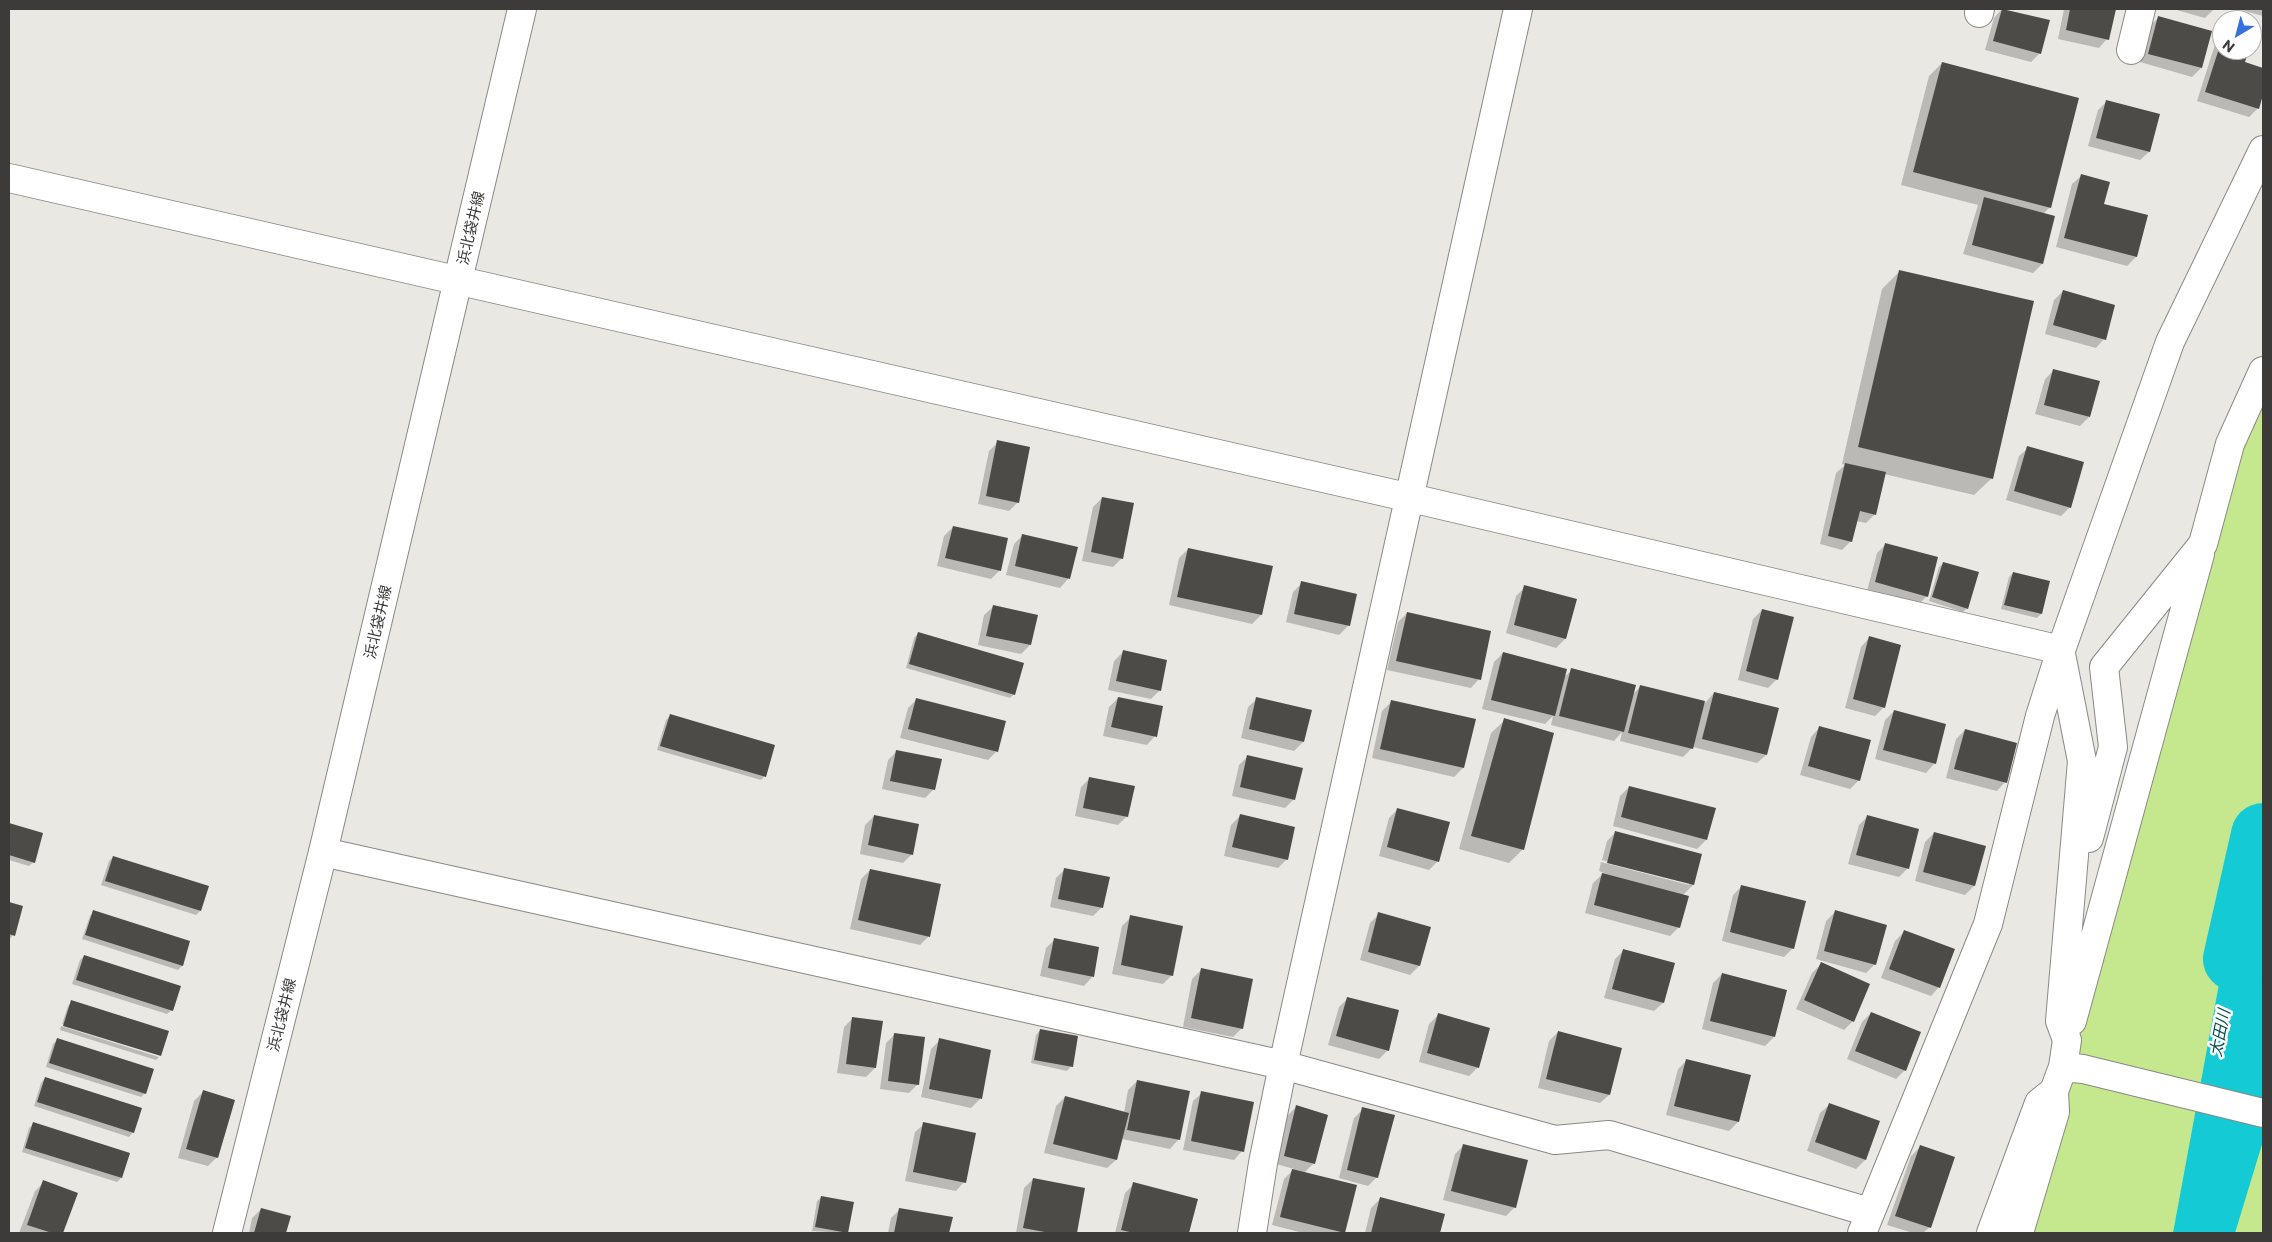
<!DOCTYPE html>
<meta charset="utf-8">
<style>
body{margin:0}
#map{position:relative;width:2272px;height:1242px;overflow:hidden;background:#e9e8e3;font-family:Commissioner,sans-serif}
canvas{display:block}
.frame{position:absolute;inset:0;border:10px solid #3c3b3a;pointer-events:none}
.north{position:absolute;left:2212px;top:10px;width:50px;height:50px;box-sizing:border-box;background:#fff;border:1px solid #b1b1b0;border-radius:50%;rotate:217deg;font-size:14px;font-weight:700;line-height:20px;text-align:center;color:#3c3b3a}
.north::after{content:'';display:block;margin:auto;width:18px;height:22px;background:#3670df;clip-path:polygon(50% 0,100% 100%,50% 72%,0 100%)}
</style>
<div id="map">
<canvas width="2272" height="1242"></canvas>
<div class="frame"></div>
<div class="north">N</div>
</div>
<script>
const ctx = document.querySelector('canvas').getContext('2d');
ctx.lineJoin = 'round';
function fill(path, color) { ctx.fillStyle = color; ctx.fill(path, 'evenodd'); }
const toPath = rows => new Path2D(rows.map(r => 'M' + r).join(''));
function trace(path, color, width, dash) { ctx.strokeStyle = color; ctx.lineWidth = width; ctx.lineCap = dash ? 'butt' : 'round'; ctx.setLineDash(dash || []); ctx.stroke(path); }
function label(font, color, halo, rows, align = 'center') {
  ctx.font = font + ' Commissioner,"Noto Sans JP",sans-serif'; ctx.lineWidth = 5; ctx.setLineDash([]); ctx.textBaseline = 'middle'; ctx.strokeStyle = halo; ctx.fillStyle = color; for (const [text, x, y, turn = 0] of rows) {
    ctx.save(); ctx.translate(x, y); ctx.rotate((+turn || 0) * Math.PI / 180); ctx.textAlign = isNaN(turn) ? turn : align; if (halo) ctx.strokeText(text, 0, 0); ctx.fillText(text, 0, 0); ctx.restore();
  }
}
fill(toPath([
 [2263,373,2263,1233,2012,1233]
]), '#c5e78d');
fill(toPath([
 [2263,844,2263,1141,2235,1233,2173,1233,2221,973]
]), '#14cad5');
fill(toPath([
 [2002,9,2048,21,2040,53,2031,62,1985,50,1994,18],
 [2064,9,2114,9,2107,39,2099,48,2058,39],
 [2173,9,2214,9,2205,18],
 [2237,9,2263,9,2263,16],
 [2159,17,2201,68,2192,77,2140,62,2150,26],
 [2222,29,2222,50,2247,50,2243,63,2263,70,2263,91,2258,108,2249,117,2197,101,2219,32],
 [1942,63,2050,207,2043,214,2054,217,2042,264,2033,273,1963,254,1978,205,1901,185,1929,76],
 [2107,101,2149,152,2140,160,2088,146,2098,110],
 [2081,176,2136,257,2127,266,2056,247,2072,184],
 [1899,272,1992,478,1974,495,1884,474,1875,514,1866,523,1856,521,1851,541,1842,550,1820,544,1836,473,1845,465,1842,464,1882,289],
 [2063,291,2104,339,2096,348,2045,334,2054,300],
 [2054,370,2089,417,2080,426,2035,414,2045,379],
 [998,442,1018,502,1009,511,978,504,989,451],
 [2028,448,2070,507,2061,516,2006,500,2019,456],
 [1102,498,1122,558,1113,567,1082,561,1093,507],
 [953,527,1000,570,991,579,937,566,944,536],
 [1023,535,1076,548,1068,579,1060,588,1006,575,1014,544],
 [1886,544,1927,596,1918,605,1867,591,1877,553],
 [1188,549,1271,567,1261,615,1252,624,1169,605,1179,558],
 [1944,563,1967,608,1963,612,1929,601,1939,567],
 [2013,573,2049,582,2041,614,2037,618,2001,609,2009,577],
 [1302,583,1355,595,1348,626,1339,635,1286,622,1293,592],
 [1525,587,1575,600,1565,639,1556,648,1506,633,1516,596],
 [993,607,1030,645,1021,654,978,645,984,615],
 [1762,610,1777,679,1768,688,1738,680,1753,619],
 [1407,613,1479,679,1471,688,1387,670,1398,622],
 [918,633,1014,694,1010,698,906,668,914,638],
 [1869,638,1884,707,1875,716,1845,708,1861,647],
 [1123,652,1160,690,1151,699,1108,690,1114,661],
 [1503,653,1563,678,1572,670,1632,695,1641,686,1705,703,1714,693,1766,755,1757,763,1693,747,1683,757,1620,741,1622,732,1614,741,1551,725,1553,716,1545,724,1482,709,1494,662],
 [1118,698,1155,736,1147,745,1103,736,1109,707],
 [917,699,996,752,988,760,900,738,908,708],
 [1257,699,1303,742,1294,751,1241,738,1248,707],
 [1391,702,1463,768,1454,777,1372,758,1382,711],
 [1894,711,1945,725,1934,764,1926,773,1875,759,1885,720],
 [670,716,765,776,761,780,657,750,666,720],
 [1505,720,1552,734,1522,850,1509,863,1459,849,1491,733],
 [1819,728,1859,780,1850,789,1800,775,1811,737],
 [1965,730,2005,782,1997,791,1946,778,1956,739],
 [897,751,934,789,925,798,882,789,888,760],
 [1248,756,1294,799,1285,808,1232,796,1239,765],
 [1090,778,1127,816,1118,825,1075,816,1081,787],
 [1629,787,1706,840,1697,849,1613,826,1620,796],
 [1398,809,1438,861,1429,870,1379,856,1389,818],
 [874,816,912,854,903,863,860,854,865,825],
 [1240,816,1287,859,1278,868,1224,856,1231,825],
 [1868,816,1908,868,1899,877,1848,864,1859,825],
 [9,824,42,834,34,862,29,866,9,860],
 [1616,832,1701,855,1693,885,1682,896,1679,927,1670,936,1585,913,1593,883,1604,873,1599,871,1601,862,1689,885,1689,883,1602,860,1607,841],
 [1934,833,1984,847,1974,886,1965,895,1915,881,1925,842],
 [113,857,200,911,196,915,101,885,109,861],
 [1065,869,1102,907,1093,916,1050,907,1056,878],
 [870,870,929,936,920,945,850,929,861,879],
 [1742,886,1793,948,1784,957,1722,941,1733,895],
 [9,903,22,907,13,935,9,940],
 [94,912,189,942,182,966,178,970,82,939,90,916],
 [1835,912,1875,964,1866,973,1816,959,1826,921],
 [1379,914,1429,927,1419,966,1410,975,1360,960,1370,923],
 [1131,917,1172,975,1163,984,1112,974,1122,926],
 [1904,932,1939,987,1931,996,1881,978,1895,941],
 [1055,939,1098,948,1092,977,1084,986,1040,976,1046,948],
 [1624,950,1663,1003,1654,1011,1604,998,1615,959],
 [84,956,172,1010,167,1014,72,984,80,960],
 [1821,964,1853,1021,1844,1030,1796,1009,1812,973],
 [1201,970,1242,1028,1233,1037,1183,1027,1192,979],
 [1722,974,1774,1037,1765,1046,1702,1029,1713,983],
 [1348,998,1388,1050,1379,1059,1328,1045,1339,1007],
 [72,1002,167,1032,160,1055,62,1024,68,1006],
 [1871,1013,1905,1070,1896,1079,1847,1059,1862,1022],
 [1438,1015,1478,1067,1469,1076,1419,1062,1429,1024],
 [853,1018,875,1068,866,1077,837,1073,844,1027],
 [61,1026,159,1057,156,1060,60,1030],
 [1040,1030,1071,1066,1067,1071,1031,1063,1036,1035],
 [1558,1032,1609,1095,1600,1103,1538,1088,1549,1041],
 [895,1034,918,1084,909,1093,880,1089,886,1043],
 [58,1039,145,1093,141,1097,46,1067,53,1044],
 [940,1040,980,1099,971,1108,921,1097,931,1049],
 [1687,1060,1738,1122,1729,1131,1666,1115,1678,1069],
 [45,1078,133,1132,129,1137,34,1106,41,1083],
 [1137,1081,1178,1140,1170,1149,1122,1139,1116,1160,1107,1168,1044,1153,1056,1106,1065,1097,1124,1113,1128,1090],
 [203,1092,217,1157,208,1166,178,1158,194,1101],
 [1202,1093,1242,1151,1234,1160,1183,1150,1193,1101],
 [1829,1105,1878,1122,1865,1160,1856,1169,1807,1151,1820,1113],
 [1296,1107,1314,1163,1304,1173,1343,1233,1303,1233,1272,1225,1284,1179,1294,1169,1276,1164,1287,1116],
 [1363,1109,1377,1177,1368,1186,1339,1178,1354,1118],
 [33,1124,121,1178,117,1182,22,1152,29,1128],
 [924,1124,964,1182,956,1191,905,1181,915,1132],
 [1464,1145,1515,1207,1506,1216,1443,1200,1455,1154],
 [1920,1147,1930,1227,1923,1233,1913,1233,1887,1225,1911,1156],
 [1033,1179,1084,1189,1075,1233,1016,1233,1024,1188],
 [44,1182,76,1194,62,1233,19,1233,35,1191],
 [1134,1184,1197,1200,1188,1233,1115,1233,1125,1193],
 [822,1197,847,1233,846,1233,812,1231,817,1201],
 [1380,1199,1443,1215,1438,1233,1365,1233,1371,1208],
 [261,1209,289,1217,285,1233,249,1233,252,1218],
 [900,1209,952,1218,948,1233,888,1233,891,1218]
]), '#0003');
trace(toPath([
 [2235,959,2263,835]
]), '#14cad5', 64);
fill(toPath([
 [2002,9,2050,20,2041,54,1993,41],
 [2070,9,2116,9,2109,40,2066,30],
 [2158,16,2212,31,2202,68,2148,54],
 [2222,39,2222,50,2249,50,2245,62,2263,68,2263,95,2259,109,2205,92],
 [1942,62,2079,98,2051,208,1913,172],
 [2106,100,2160,114,2150,152,2096,138],
 [2081,174,2110,182,2104,204,2148,215,2137,257,2064,238],
 [1984,197,2055,216,2043,264,1972,245],
 [1899,270,2034,301,1993,479,1858,447],
 [2063,290,2115,305,2106,340,2053,325],
 [2053,369,2100,381,2090,417,2044,405],
 [997,440,1030,447,1019,503,986,496],
 [2027,446,2084,462,2071,508,2014,491],
 [1845,463,1886,472,1876,515,1860,511,1852,542,1828,536],
 [1102,497,1134,503,1123,559,1091,552],
 [953,526,1008,538,1001,571,945,558],
 [1022,534,1078,547,1070,579,1015,566],
 [1885,543,1938,557,1928,597,1875,582],
 [1188,548,1273,566,1262,615,1177,597],
 [1943,562,1979,572,1968,609,1932,597],
 [2013,572,2050,581,2042,614,2004,605],
 [1301,581,1357,594,1350,626,1294,614],
 [1524,585,1577,599,1566,639,1514,625],
 [993,605,1038,615,1031,645,986,636],
 [1762,609,1794,617,1778,680,1746,671],
 [1407,612,1491,631,1481,680,1396,661],
 [918,632,1024,663,1015,695,909,664],
 [1869,636,1901,645,1885,708,1853,699],
 [1123,650,1167,660,1161,691,1116,681],
 [1503,652,1567,669,1555,716,1491,700],
 [1571,668,1636,685,1624,732,1559,716],
 [1640,685,1705,701,1693,749,1628,733],
 [1714,692,1779,708,1767,755,1702,739],
 [1118,697,1163,706,1157,737,1111,727],
 [1256,697,1312,710,1304,742,1249,729],
 [916,698,1006,721,998,752,908,729],
 [1391,700,1476,719,1464,768,1380,749],
 [1894,710,1946,724,1936,764,1883,750],
 [670,714,775,745,766,777,660,746],
 [1504,718,1554,733,1524,850,1471,836],
 [1819,726,1871,740,1860,781,1808,766],
 [1965,729,2017,743,2007,783,1954,769],
 [896,750,942,759,935,790,890,781],
 [1247,755,1303,768,1295,800,1240,787],
 [1089,777,1135,786,1128,817,1083,808],
 [1629,786,1716,808,1707,840,1621,817],
 [1397,808,1450,822,1439,862,1387,847],
 [1240,814,1295,827,1288,860,1232,847],
 [874,815,919,824,913,855,868,845],
 [1867,815,1919,829,1909,869,1856,855],
 [9,823,43,833,35,863,9,855],
 [1615,831,1702,854,1694,885,1607,863],
 [1934,832,1986,846,1975,886,1923,872],
 [113,856,209,886,201,911,105,881],
 [1064,868,1110,877,1103,908,1058,899],
 [870,869,941,884,930,937,858,920],
 [1602,873,1689,896,1680,928,1594,905],
 [1741,885,1806,901,1794,949,1730,932],
 [9,902,23,906,15,936,9,934],
 [93,910,190,941,183,966,85,935],
 [1835,910,1887,925,1876,965,1824,951],
 [1378,912,1431,927,1420,966,1368,952],
 [1130,915,1183,926,1173,976,1121,965],
 [1904,930,1955,949,1940,988,1889,969],
 [1054,938,1099,947,1094,977,1048,968],
 [1623,949,1675,963,1664,1003,1612,989],
 [84,955,181,986,173,1011,76,980],
 [1821,962,1870,984,1854,1022,1804,1000],
 [1201,968,1253,979,1243,1029,1191,1018],
 [1722,973,1787,990,1775,1037,1710,1021],
 [1347,997,1399,1010,1389,1051,1336,1036],
 [71,1000,169,1031,161,1056,63,1026],
 [1871,1012,1921,1032,1906,1071,1855,1051],
 [1438,1013,1490,1028,1479,1068,1427,1053],
 [852,1017,883,1021,876,1068,846,1064],
 [1040,1029,1078,1036,1073,1067,1034,1060],
 [1558,1031,1622,1048,1610,1095,1546,1079],
 [894,1033,925,1037,919,1085,888,1081],
 [57,1038,154,1069,146,1094,49,1063],
 [939,1038,991,1050,982,1099,929,1089],
 [1686,1059,1751,1075,1739,1122,1674,1106],
 [45,1077,142,1108,134,1133,37,1102],
 [1137,1080,1190,1091,1180,1140,1127,1130],
 [203,1090,235,1100,218,1158,186,1149],
 [1201,1091,1254,1102,1244,1152,1191,1141],
 [1065,1096,1129,1113,1117,1160,1053,1144],
 [1829,1103,1880,1121,1866,1160,1815,1142],
 [1296,1105,1328,1115,1315,1164,1284,1156],
 [1362,1107,1395,1115,1378,1178,1347,1170],
 [33,1122,130,1153,122,1178,25,1148],
 [923,1122,976,1133,966,1183,913,1172],
 [1463,1144,1528,1160,1516,1208,1451,1191],
 [1920,1145,1955,1157,1931,1228,1895,1216],
 [1292,1169,1357,1185,1345,1233,1280,1217],
 [1033,1178,1085,1188,1077,1233,1050,1233,1023,1228],
 [43,1180,78,1193,63,1233,52,1233,27,1225],
 [1133,1182,1198,1199,1189,1233,1134,1233,1121,1230],
 [821,1196,854,1202,848,1233,815,1227],
 [1380,1197,1445,1214,1440,1233,1371,1233],
 [261,1208,291,1216,286,1233,254,1233],
 [899,1208,953,1217,949,1233,894,1233]
]), '#4c4b47');
const minor = toPath([
 [1979,13,1980,9],
 [2131,50,2141,9],
 [9,178,1411,498,2061,650],
 [2061,654,2082,761,2060,1021,2067,1040,2063,1067,2083,1069,2263,1113],
 [2089,838,2113,747,2104,667,2203,544,2230,444,2263,371],
 [323,852,1283,1065,1555,1140,1609,1135,1869,1212],
 [2072,1021,2200,554],
 [1252,1233,1263,1163,1283,1065,1518,9],
 [1862,1233,1988,924,2040,716,2061,650,2170,342,2263,150],
 [1991,1233,2039,1103,2054,1091],
 [2019,1233,2055,1112,2054,1091,2063,1067]
]);
const major = toPath([
 [227,1233,323,852,522,9]
]);
trace(minor, '#8a8984', 30);
trace(major, '#8a8984', 30);
trace(minor, '#fff', 28);
trace(major, '#fff', 28);
label('15px', '#3c3b3a', '#fff', [
 ["浜北袋井線",471,228,-77],
 ["浜北袋井線",378,622,-77],
 ["浜北袋井線",282,1015,-76]
]);
label('italic 16px', '#054d51', '#fff', [
 ["太田川",2220,1033,-79]
]);
</script>
